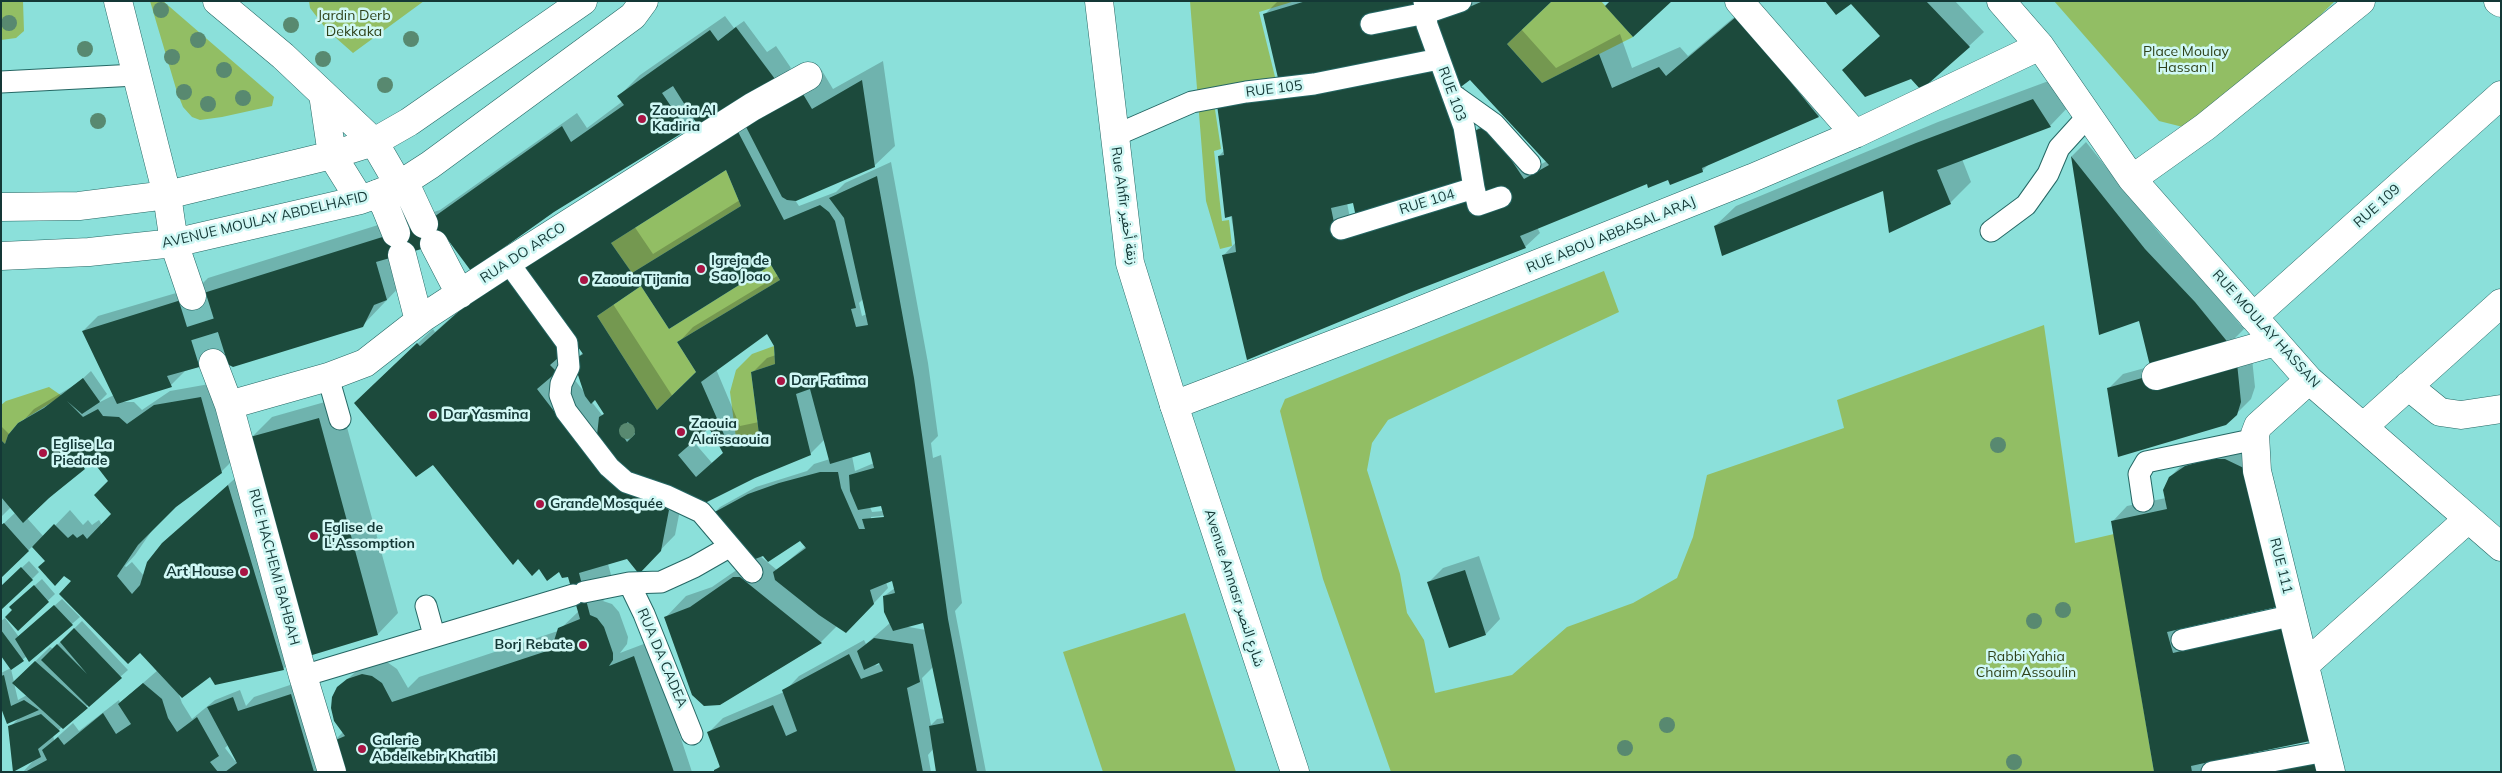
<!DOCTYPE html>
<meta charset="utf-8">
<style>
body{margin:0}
#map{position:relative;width:2502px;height:773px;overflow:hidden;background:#8be0da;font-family:Mulish,sans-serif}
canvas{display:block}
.frame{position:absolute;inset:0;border:2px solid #143836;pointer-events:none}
</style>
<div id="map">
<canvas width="2502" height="773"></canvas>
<div class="frame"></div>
</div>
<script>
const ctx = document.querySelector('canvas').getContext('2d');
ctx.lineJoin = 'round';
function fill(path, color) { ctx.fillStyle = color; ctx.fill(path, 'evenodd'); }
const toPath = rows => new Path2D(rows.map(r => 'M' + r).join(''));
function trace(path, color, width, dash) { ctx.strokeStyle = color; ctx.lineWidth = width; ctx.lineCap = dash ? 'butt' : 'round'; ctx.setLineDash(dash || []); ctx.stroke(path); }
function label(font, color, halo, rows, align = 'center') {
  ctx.font = font + ' Mulish,"Noto Sans Arabic",sans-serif'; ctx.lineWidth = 5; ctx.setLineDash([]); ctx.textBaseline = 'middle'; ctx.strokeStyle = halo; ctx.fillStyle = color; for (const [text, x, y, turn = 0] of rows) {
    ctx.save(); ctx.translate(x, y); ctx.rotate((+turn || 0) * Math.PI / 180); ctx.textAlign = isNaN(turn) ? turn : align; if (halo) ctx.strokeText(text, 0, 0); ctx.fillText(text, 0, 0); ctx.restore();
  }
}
fill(toPath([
 [1,1,23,1,24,31,16,38,1,40],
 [150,1,163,1,274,97,272,106,222,117,200,120,192,117,183,107,177,92],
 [309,1,424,1,353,53,327,30,310,8],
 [1190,1,1295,1,1259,12,1279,93,1214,103,1221,149,1214,151,1222,221,1229,220,1232,246,1220,249,1206,201],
 [1552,1,1601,1,1633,37,1542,83,1507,44],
 [2054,1,2335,1,2209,122,2183,127,2159,121],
 [726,170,741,206,632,273,611,243],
 [771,265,780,280,677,342,696,372,657,410,597,316,641,286,669,329],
 [1604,271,1619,312,1388,420,1372,443,1367,470,1400,574,1407,613,1424,640,1435,693,1512,675,1567,627,1633,603,1677,578,1693,537,1707,475,1844,428,1837,400,2044,325,2075,543,2114,534,2154,772,1391,772,1323,579,1280,411,1285,399],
 [774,346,775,364,751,372,759,434,736,438,730,392,736,370,752,354],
 [49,387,62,396,18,423,8,435,5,444,1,440,1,405,6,401],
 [1185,613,1236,772,1103,772,1063,652]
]), '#92be64');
fill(toPath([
 [1278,1,1422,1,1442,16,1476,1,1552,1,1521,29,1556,68,1620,34,1632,68,1680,47,1688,56,1752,2,1833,101,1819,116,1709,164,1702,171,1648,182,1537,227,1540,233,1525,247,1223,256,1236,242,1219,156,1286,84,1265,14],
 [1470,78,1547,161,1530,170,1481,125,1474,132,1464,87,1457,88],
 [1479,168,1351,223,1347,203],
 [1826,1,1955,1,1984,32,1969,46,1881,35,1851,3],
 [725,16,734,28,744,21,767,52,776,46,791,68,777,82,695,120,686,129,598,182,446,235,400,254,407,279,362,326,221,359,185,371,171,385,120,402,134,402,142,410,170,391,215,383,236,457,221,472,176,505,153,529,135,555,125,566,126,567,132,562,144,576,163,544,242,472,298,654,283,669,210,675,178,692,182,703,192,719,215,700,240,690,246,706,254,697,305,680,333,772,23,772,33,761,10,727,19,718,1,704,1,673,11,668,1,654,1,621,5,618,19,637,62,599,80,617,30,660,27,656,11,669,14,682,50,647,53,649,82,621,128,670,53,735,54,740,73,723,79,731,119,700,120,703,158,670,73,581,33,546,1,576,1,526,16,512,11,507,1,517,1,426,10,435,34,409,78,383,91,371,107,394,98,403,114,395,83,331,98,316,200,286,208,278,391,221,392,225,440,210,577,113,587,128,623,101,619,96,640,75],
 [93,459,110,481,113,515,102,525,99,520,92,525,88,520,83,525,70,510,44,537,27,518],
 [14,683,27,695,18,700],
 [229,744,237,760,235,761,225,748],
 [883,61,895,146,874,166,795,200,799,206,836,192,845,183,891,162,928,363,938,436,931,443,933,458,941,455,962,603,955,611,986,772,938,772,934,748,928,755,931,772,716,772,720,765,708,733,723,718,784,692,799,676,864,640,866,644,890,623,884,596,895,588,893,580,886,582,888,588,861,617,837,626,821,642,666,617,686,596,712,587,751,560,713,514,720,507,756,487,807,471,814,464,830,459,825,439,810,454,683,495,675,535,639,572,628,558,608,564,615,589,603,601,612,604,619,612,628,637,627,644,620,653,649,642,692,772,629,772,333,742,343,732,338,688,363,665,387,662,397,669,408,688,419,677,558,631,579,611,569,575,559,570,434,466,370,388,433,329,435,332,524,252,765,101,821,69,833,89],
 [727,168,740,200,653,254,634,226],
 [772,262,779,275,693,327,679,342,698,372,673,397,613,304,641,285],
 [863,299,867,314,862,316,859,303],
 [767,332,775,346,776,355,767,358,752,373,759,422,740,426,716,369],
 [575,340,583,352,575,361,585,393,563,365],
 [595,398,605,413,602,415,591,401],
 [710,426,724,452,712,463,693,441],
 [871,450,874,463,855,471,852,456],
 [885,504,883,511,872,512,870,507],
 [890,515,890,517,871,519,871,517],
 [800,539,806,546,777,570,760,556],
 [924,622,926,630,903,626],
 [881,660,882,663,875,666],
 [933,667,944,718,937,719,931,725,922,678],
 [2054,79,2070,105,2050,126,1962,159,1971,182,1950,203,1884,189,1715,226,1736,206,1938,122],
 [2086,142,2160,234,2209,287,2244,329,2229,344,2251,349,2255,387,2251,399,2236,414,2108,389,2123,374,2152,366,2140,319,2100,333,2072,156],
 [339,398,398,613,378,634,252,437,272,417],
 [2226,445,2262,455,2184,627,2209,772,2156,772,2113,521,2127,506,2166,498,2170,477,2185,462],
 [1479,556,1500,619,1486,634,1428,583,1443,568],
 [29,561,39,572,32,579,1,587],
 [42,579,55,594,18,629,14,610,18,600]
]), '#0003');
fill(toPath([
 [1306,1,1419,1,1419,18,1429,53,1329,75,1278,78,1263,14],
 [1483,1,1552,1,1507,44,1542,83,1599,54,1612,88,1659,67,1666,76,1737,16,1819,117,1702,168,1703,172,1670,185,1668,180,1648,188,1647,184,1520,236,1526,248,1409,293,1247,360,1222,255,1236,252,1232,216,1225,218,1218,156,1224,155,1217,105,1343,88,1435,69,1443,102,1450,100,1467,182,1356,217,1353,203,1331,208,1337,237,1482,196,1472,132,1488,125,1524,179,1549,165,1470,80,1458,89,1433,23],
 [1610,1,1672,1,1633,37,1605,6],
 [1825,1,1926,1,1970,47,1921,90,1911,79,1865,97,1842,70,1880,36,1851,4,1836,15],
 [736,27,778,83,702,132,673,86,662,93,687,130,554,212,471,271,445,236,425,248,376,262,387,300,374,305,363,327,233,367,221,361,167,376,172,387,117,404,82,331,424,224,562,126,571,142,624,105,617,96,710,30,718,41],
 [862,80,875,167,796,201,787,200,782,197,743,121,800,89,812,109],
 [2033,99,2051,127,1937,170,1951,204,1889,233,1883,191,1722,256,1714,226,1916,143],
 [735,126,784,220,820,205,829,212,835,221,856,308,851,309,856,327,868,325,844,218,829,198,877,176,914,378,948,619,977,772,936,772,929,726,944,723,923,623,893,631,884,612,883,596,895,593,892,581,870,590,874,604,846,633,819,615,775,580,773,572,806,548,800,541,768,562,763,556,750,561,711,514,748,494,779,483,820,472,838,472,841,488,859,529,865,529,862,519,884,517,881,506,858,510,850,491,849,475,874,468,870,452,830,464,810,389,796,394,811,455,755,478,697,507,679,499,624,469,597,435,599,417,604,414,595,400,591,404,585,396,573,360,583,354,519,264],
 [726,170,741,206,632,273,611,243],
 [771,265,780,280,677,342,696,372,657,410,597,316,641,286,669,329],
 [767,334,774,346,775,364,751,372,759,434,726,439,701,382],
 [628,422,635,434,627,442,619,430],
 [709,428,723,453,696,477,678,455],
 [2071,156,2145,249,2195,302,2230,345,2151,370,2139,321,2099,335],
 [503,272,565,352,550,365,557,372,537,389,607,480,619,490,659,503,669,510,661,551,639,574,627,559,579,573,590,615,597,618,604,627,613,653,613,660,609,666,634,656,674,772,340,772,331,742,345,736,334,721,331,708,332,697,337,687,347,679,362,674,372,676,382,683,392,702,556,648,554,641,558,628,580,619,568,577,562,578,559,572,547,581,539,569,532,576,518,559,513,565,433,465,416,477,354,403,417,343,420,346],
 [2237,363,2241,402,2237,415,2226,425,2118,457,2107,388,2149,376],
 [83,378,100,402,82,414,67,401,83,417,98,409,103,416,119,417,127,424,154,405,201,397,222,473,176,507,138,545,117,576,132,594,140,585,147,562,162,543,228,485,284,670,215,685,210,677,182,698,140,653,128,664,59,594,71,581,64,576,55,586,38,567,45,561,32,547,54,524,68,538,73,534,77,538,83,534,87,539,111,514,94,495,108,481,88,455,80,462,85,469,49,498,23,523,1,497,1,440,5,444,8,435,18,423,44,408],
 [319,418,378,635,309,656,250,437],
 [2210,459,2225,459,2248,470,2277,607,2167,632,2173,653,2282,627,2310,741,2200,764,2191,766,2192,772,2154,772,2111,521,2167,509,2163,490,2169,477,2185,466],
 [4,523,29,551,1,578,1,525],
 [21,567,33,580,1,610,1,586],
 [1465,570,1486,635,1449,648,1427,582],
 [733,577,740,577,822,643,720,705,704,706,692,695,664,617,690,607],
 [34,585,49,602,18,631,5,617,12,610,9,607],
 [54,605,73,625,29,662,15,639],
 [74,628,122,678,89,707,41,660,57,644,87,674,60,642],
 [1,630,24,661,11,670,1,656],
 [874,638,913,644,920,682,907,688,923,772,714,772,714,770,720,767,707,732,773,705,786,736,797,731,782,690,849,654,861,679,883,671,879,663,864,670,857,651],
 [35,661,88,708,63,729,12,683],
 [4,675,11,706,24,700,39,710,7,724,1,708,1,676],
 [143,683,162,699,168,718,177,732,197,717,219,756,210,762,218,772,25,772,47,760,42,750,58,737,64,745,103,713,116,734,131,724,118,704],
 [291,694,314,772,225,772,237,763,207,707,233,697,238,711],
 [41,714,60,731,38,749,41,757,13,772,8,726],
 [2314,763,2317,772,2278,772,2278,771]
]), '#1c4a3c');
trace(toPath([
 [192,296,213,363]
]), '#73beb9', 28, [28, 14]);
const lane = toPath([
 [1424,1,1427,25,1464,127,1474,188],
 [1371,24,1426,13,1461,1],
 [1,82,136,75],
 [1452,94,1494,124,1530,164],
 [1114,136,1192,102,1246,92,1314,84,1439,59],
 [1341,229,1474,188,1478,205,1501,197],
 [1991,231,2026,205,2048,174,2059,148,2088,116],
 [508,262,567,343,569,367,561,384,560,395,566,411,609,467,626,482,667,496,701,512,752,572],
 [328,377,340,419],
 [2143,501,2139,474,2146,462,2256,439],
 [629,583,644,614,692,734],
 [584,592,629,583,661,582,694,567,729,547],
 [426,606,434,635],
 [2182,640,2294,615],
 [303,676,573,595],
 [2212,772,2326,751]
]);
const street = toPath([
 [1739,1,1855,134],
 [2001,1,2040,46,2132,179,2205,127,2361,1],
 [2498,1,2501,3],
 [2132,179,2309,380,2501,547],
 [404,181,424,224],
 [377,194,385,206,396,233],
 [174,243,192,296],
 [434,244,460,294],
 [402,255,419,321],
 [2253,317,2501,95],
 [213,363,229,405,303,676,332,772],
 [2156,376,2275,342],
 [2309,380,2258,426,2255,434,2257,471,2331,772],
 [2408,386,2440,412,2461,415,2501,409],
 [229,405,328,377,365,363,424,317,508,262,752,107,808,76],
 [1174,405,1399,319,1752,178,1855,134,2040,46],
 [2363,427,2501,303],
 [2306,664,2468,519]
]);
const secondary = toPath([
 [118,1,167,195,174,243],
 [217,1,283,56,374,142,399,185],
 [1099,1,1130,263,1174,405,1295,772],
 [323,94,332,155,360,200],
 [1,207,79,206,167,195,332,155,374,142,409,122,583,1],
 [1,256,89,252,174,243,360,200,377,194,399,185,430,165,633,16,644,1]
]);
trace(lane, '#256764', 23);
trace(street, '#256764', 29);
trace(secondary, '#256764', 29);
trace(lane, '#fff', 21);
trace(street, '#fff', 28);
trace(secondary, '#fff', 28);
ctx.fillStyle = '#588970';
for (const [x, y] of [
 [161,10],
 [9,23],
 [291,25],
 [411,39],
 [198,40],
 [85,49],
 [172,57],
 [323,59],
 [224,70],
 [385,85],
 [184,92],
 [243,98],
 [208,104],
 [98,121],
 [627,431],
 [1998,445],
 [2063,610],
 [2034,621],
 [1667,725],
 [1625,748],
 [2014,762]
]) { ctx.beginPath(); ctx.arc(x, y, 8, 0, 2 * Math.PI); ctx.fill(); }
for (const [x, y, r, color] of [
 [642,119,5,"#a91444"],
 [701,269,5,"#a91444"],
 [584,280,5,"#a91444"],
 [781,381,5,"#a91444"],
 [433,415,5,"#a91444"],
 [681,432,5,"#a91444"],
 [43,453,5,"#a91444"],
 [540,504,5,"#a91444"],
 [314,536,5,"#a91444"],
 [244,572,5,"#a91444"],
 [583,645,5,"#a91444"],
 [362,749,5,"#a91444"]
]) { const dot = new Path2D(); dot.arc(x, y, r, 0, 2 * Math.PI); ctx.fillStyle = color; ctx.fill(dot); trace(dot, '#d0f8f5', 2); }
label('14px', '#2f421a', '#d0f8f5', [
 ["Jardin Derb",354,16],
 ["Dekkaka",354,32],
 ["Place Moulay",2186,52],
 ["Hassan I",2186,68],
 ["Rabbi Yahia",2026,657],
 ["Chaim Assoulin",2026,673]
]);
label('14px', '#143836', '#d0f8f5', [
 ["RUE 105",1274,89,-7],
 ["RUE 103",1452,94,70],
 ["RUE 104",1427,202,-17],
 ["Rue Ahfir زنقة أحفير",1124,206,82],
 ["RUE 109",2377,206,-42],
 ["AVENUE MOULAY ABDELHAFID",265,220,-13],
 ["RUE ABOU ABBASAL ARAJ",1611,235,-22],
 ["RUA DO ARCO",523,253,-33],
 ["RUE MOULAY HASSAN",2266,329,48],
 ["RUE 111",2281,566,76],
 ["RUE HACHEMI BAHBAH",274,567,75],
 ["Avenue Annasr شارع النصر",1234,588,72],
 ["RUA DA CADEA",662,658,67]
]);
label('bold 14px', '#143836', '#d0f8f5', [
 ["Zaouia Al",652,111],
 ["Kadiria",652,127],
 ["Igreja de",711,261],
 ["Sao Joao",711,277],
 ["Zaouia Tijania",594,280],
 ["Dar Fatima",791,381],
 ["Dar Yasmina",443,415],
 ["Zaouia",691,424],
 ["Alaïssaouia",691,440],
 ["Eglise La",53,445],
 ["Piedade",53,461],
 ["Grande Mosquée",550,504],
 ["Eglise de",324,528],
 ["L'Assomption",324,544],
 ["Art House",234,572,"right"],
 ["Borj Rebate",573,645,"right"],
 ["Galerie",372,741],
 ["Abdelkebir Khatibi",372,757]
], 'left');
</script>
